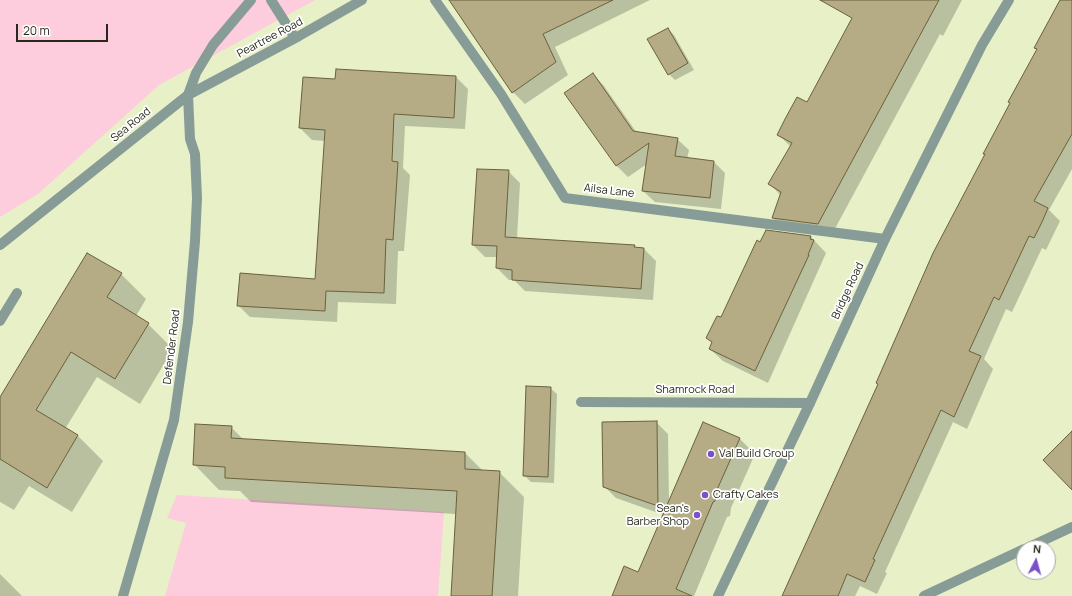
<!DOCTYPE html>
<style>
body{margin:0}
#map{position:relative;width:1072px;height:596px;overflow:hidden;background:#e8f0c7;font-family:Manrope,sans-serif}
canvas{display:block}
.north{position:absolute;left:1016px;top:540px;width:40px;height:40px;box-sizing:border-box;background:#fff;border:1px solid #a9aaa3;border-radius:50%;rotate:6deg;font-size:11px;font-weight:700;line-height:16px;text-align:center;color:#272a1a}
.north::after{content:'';display:block;margin:auto;width:14px;height:18px;background:#7b51ca;clip-path:polygon(50% 0,100% 100%,50% 72%,0 100%)}
.scale{position:absolute;left:16px;top:24px;width:92px;height:18px;box-sizing:border-box;border:2px solid #272a1a;border-top:0;padding-left:5px;font-size:12px;line-height:14px;white-space:nowrap;color:#272a1a;-webkit-text-stroke:3px #fff;paint-order:stroke}
</style>
<div id="map">
<canvas width="1072" height="596"></canvas>
<div class="north">N</div>
<div class="scale">20 m</div>
</div>
<script>
const ctx = document.querySelector('canvas').getContext('2d');
ctx.lineJoin = 'round';
function fill(path, color) { ctx.fillStyle = color; ctx.fill(path, 'evenodd'); }
const toPath = rows => new Path2D(rows.map(r => 'M' + r).join(''));
function trace(path, color, width, dash) { ctx.strokeStyle = color; ctx.lineWidth = width; ctx.lineCap = dash ? 'butt' : 'round'; ctx.setLineDash(dash || []); ctx.stroke(path); }
function label(font, color, halo, rows, align = 'center') {
  ctx.font = font + ' Manrope,sans-serif'; ctx.lineWidth = 3.5; ctx.setLineDash([]); ctx.textBaseline = 'middle'; ctx.strokeStyle = halo; ctx.fillStyle = color; for (const [text, x, y, turn = 0] of rows) {
    ctx.save(); ctx.translate(x, y); ctx.rotate((+turn || 0) * Math.PI / 180); ctx.textAlign = isNaN(turn) ? turn : align; if (halo) ctx.strokeText(text, 0, 0); ctx.fillText(text, 0, 0); ctx.restore();
  }
}
fill(toPath([
 [0,0,315,0,159,85,38,194,0,217],
 [177,495,444,512,438,596,165,596,186,523,167,518]
]), '#fdccdd');
fill(toPath([
 [457,0,650,0,555,47,568,75,525,104,513,92],
 [867,0,962,0,943,36,940,34,831,236,785,230,773,218,781,196,770,184,791,147,778,134,807,104],
 [1060,0,1072,0,1072,169,1049,210,1060,221,1046,250,1042,248,1012,312,1006,309,984,359,993,369,967,429,953,422,885,572,887,573,877,594,860,586,855,596,783,596,1037,50,1035,48],
 [668,29,674,35,694,70,675,80,669,74],
 [593,74,604,86,637,133,677,139,689,150,687,159,714,162,725,173,721,209,655,202,643,191,647,164,628,177,617,166,566,93],
 [456,77,468,89,465,129,405,126,403,168,410,175,404,251,398,251,396,304,338,302,337,322,250,317,238,305,316,280,325,141,312,140,300,128,336,80],
 [508,171,520,183,517,238,634,246,636,248,644,249,656,261,653,300,525,291,514,280,509,280,497,268,498,257,485,257,473,245],
 [767,231,811,237,826,253,768,383,723,361,710,349,712,343,707,338,721,319],
 [121,274,146,299,136,316,148,324,173,349,140,404,97,377,65,429,78,436,103,461,72,512,29,486,14,510,0,502,0,399],
 [550,388,557,394,554,483,531,482,524,475],
 [656,422,668,434,669,504,704,423,740,439,755,454,731,508,730,516,727,517,694,596,612,596,639,574,664,515,616,498,604,486],
 [231,427,244,440,465,453,483,471,499,472,524,497,518,596,452,596,456,514,251,502,240,491,219,490,194,464],
 [0,574,22,596,0,596]
]), '#0003');
const building = toPath([
 [449,0,613,0,543,34,556,62,512,93,449,0],
 [820,0,939,0,818,224,772,218,781,192,768,184,792,143,777,135,785,119,797,97,807,102,852,18,820,0],
 [1060,0,1072,0,1072,134,1034,201,1048,208,1042,222,1034,238,1029,236,999,300,994,297,969,351,981,356,954,417,941,410,873,559,875,560,865,582,847,574,838,596,782,596,878,384,876,383,933,253,985,154,983,154,1010,103,1008,102,1037,49,1034,48,1060,0],
 [668,28,688,63,668,75,647,39,668,28],
 [336,69,456,76,454,118,394,114,392,161,398,162,393,240,386,239,384,293,326,291,325,311,237,306,240,273,315,279,325,130,299,128,303,77,335,79,336,69],
 [593,73,633,131,678,138,675,156,714,161,710,198,642,191,649,143,616,166,564,93,593,73],
 [477,169,509,170,505,237,635,245,634,247,644,248,641,289,512,280,512,270,496,268,497,246,472,245,477,169],
 [766,230,811,236,810,239,814,240,808,255,809,255,755,371,709,349,712,342,706,338,717,316,721,317,757,240,760,242,766,230],
 [87,253,122,273,107,297,149,323,115,379,71,352,36,410,78,435,47,488,0,459,0,397,87,253],
 [526,386,551,387,548,477,523,476,526,386],
 [657,421,658,506,603,487,602,422,657,421],
 [703,422,740,438,716,492,715,501,713,502,676,589,692,596,612,596,624,566,638,572,703,422],
 [195,424,232,426,231,438,465,452,465,469,500,471,492,596,451,596,457,491,225,478,225,467,193,465,195,424],
 [1072,431,1072,490,1043,460,1072,431]
]);
fill(building, '#b5ab85');
trace(building, '#69613c', 1);
trace(toPath([
 [581,402,810,403]
]), '#879c96', 10);
trace(toPath([
 [271,0,295,38],
 [435,0,501,94,565,198,885,239],
 [0,245,188,95,299,36,362,0],
 [0,321,17,293],
 [1027,548,1072,527],
 [123,596,174,420,188,322,195,241,197,198,195,154,190,139,188,95,196,73,213,45,251,0],
 [924,596,1024,549]
]), '#879c96', 10);
trace(toPath([
 [718,596,810,403,885,239,982,45,1009,0]
]), '#879c96', 10);
for (const [x, y, r, color] of [
 [711,454,4,"#7b51ca"],
 [705,495,4,"#7b51ca"],
 [697,515,4,"#7b51ca"]
]) { const dot = new Path2D(); dot.arc(x, y, r, 0, 2 * Math.PI); ctx.fillStyle = color; ctx.fill(dot); trace(dot, '#fff', 1.5); }
label('11px', '#272a1a', '#fff', [
 ["Peartree Road",270,38,-28],
 ["Sea Road",131,125,-39],
 ["Ailsa Lane",609,191,7],
 ["Bridge Road",848,291,-65],
 ["Defender Road",172,347,-83],
 ["Shamrock Road",695,390]
]);
label('11px', '#272a1a', '#fff', [
 ["Val Build Group",719,454],
 ["Crafty Cakes",713,495],
 ["Sean's",689,509,"right"],
 ["Barber Shop",689,522,"right"]
], 'left');
</script>
